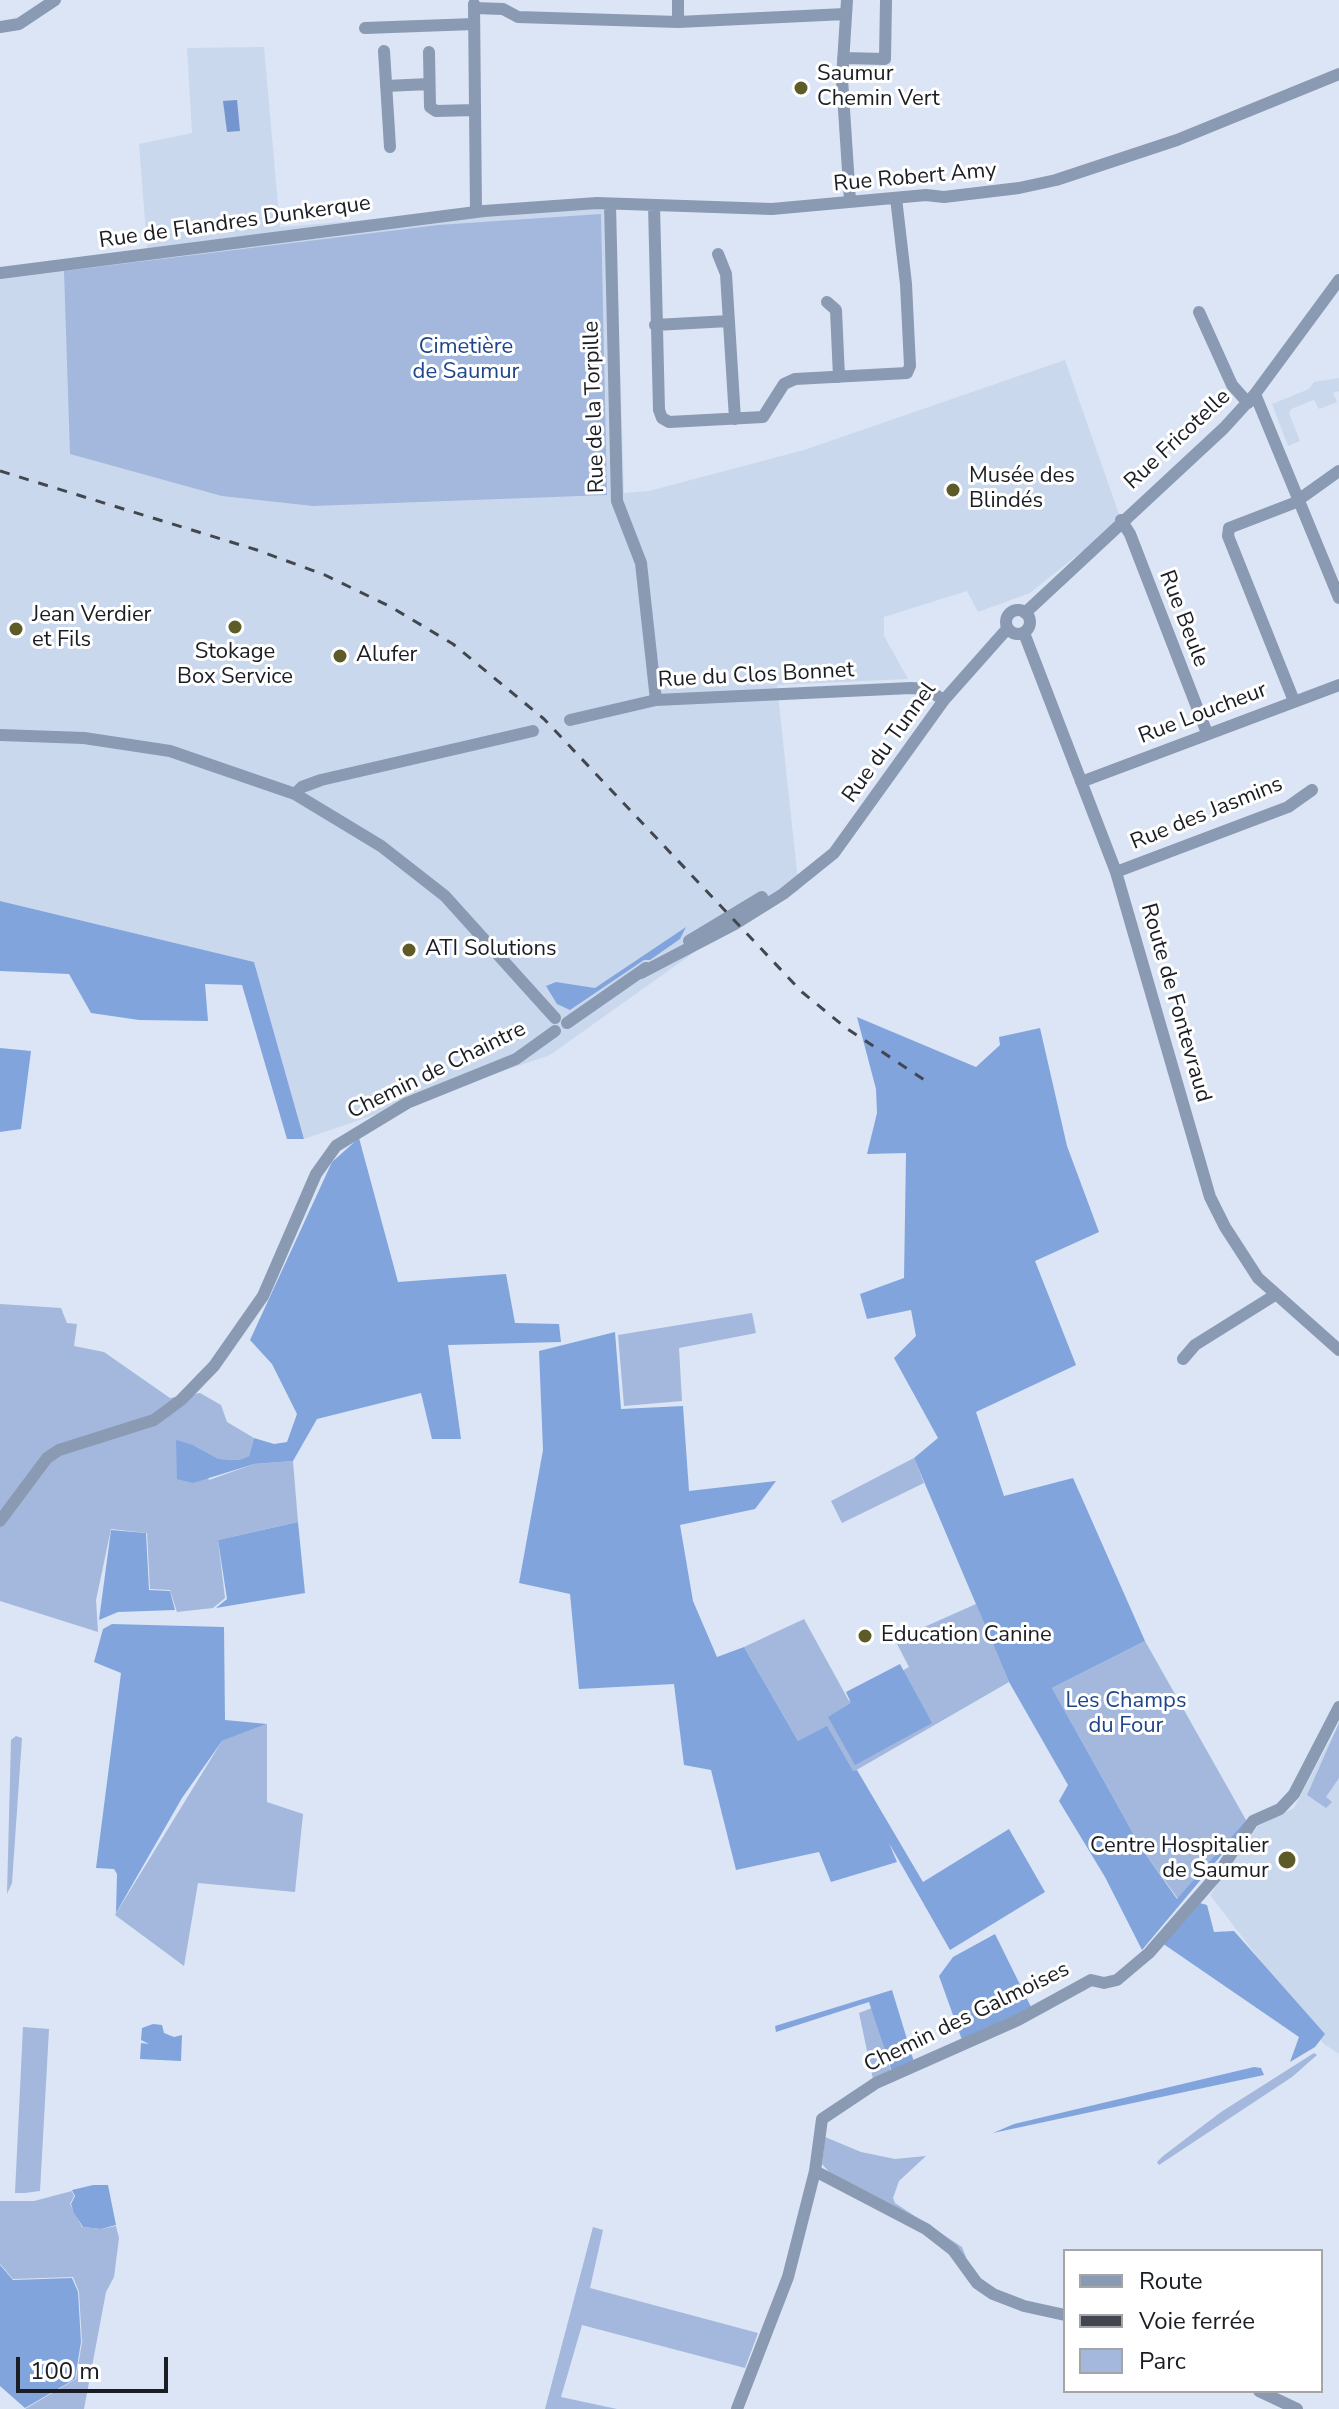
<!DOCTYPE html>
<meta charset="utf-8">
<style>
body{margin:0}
#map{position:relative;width:1339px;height:2409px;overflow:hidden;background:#dbe5f5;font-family:"Nunito Sans",sans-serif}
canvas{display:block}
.legend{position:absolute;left:1063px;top:2249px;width:260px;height:144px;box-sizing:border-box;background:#fff;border:2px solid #a3a5a7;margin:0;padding:10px 14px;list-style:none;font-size:24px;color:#1a1d23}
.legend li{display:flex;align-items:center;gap:16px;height:40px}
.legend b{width:40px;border:2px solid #a3a5a7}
.scale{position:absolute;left:16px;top:2357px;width:152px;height:36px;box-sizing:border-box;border:4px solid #1a1d23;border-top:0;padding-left:10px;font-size:24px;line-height:28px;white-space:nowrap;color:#1a1d23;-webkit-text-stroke:6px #fff;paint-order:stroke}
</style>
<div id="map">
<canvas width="1339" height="2409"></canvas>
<ul class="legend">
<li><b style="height:10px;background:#8a9ab3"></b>Route</li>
<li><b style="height:10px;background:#42474f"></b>Voie ferrée</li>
<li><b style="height:22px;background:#a3b8dc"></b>Parc</li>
</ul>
<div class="scale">100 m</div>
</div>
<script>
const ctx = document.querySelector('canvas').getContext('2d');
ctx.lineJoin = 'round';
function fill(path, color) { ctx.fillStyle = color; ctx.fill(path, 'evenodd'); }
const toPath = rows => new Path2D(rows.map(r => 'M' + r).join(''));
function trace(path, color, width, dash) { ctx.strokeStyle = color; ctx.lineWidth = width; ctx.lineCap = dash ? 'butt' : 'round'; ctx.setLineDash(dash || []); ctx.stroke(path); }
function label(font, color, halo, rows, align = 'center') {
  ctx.font = font + ' "Nunito Sans",sans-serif'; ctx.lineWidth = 6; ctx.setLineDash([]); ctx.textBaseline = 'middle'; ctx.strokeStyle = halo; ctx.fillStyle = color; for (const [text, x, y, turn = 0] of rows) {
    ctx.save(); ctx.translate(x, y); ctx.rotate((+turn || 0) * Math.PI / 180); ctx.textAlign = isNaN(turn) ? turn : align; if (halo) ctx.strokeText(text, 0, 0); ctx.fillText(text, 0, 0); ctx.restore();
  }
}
fill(toPath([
 [264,47,280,227,615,199,624,493,649,491,804,450,1065,360,1121,520,1030,593,978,612,967,591,884,617,884,636,908,679,777,685,799,890,706,944,550,1055,304,1139,254,962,0,901,0,277,148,259,139,144,192,133,187,48],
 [1339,378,1339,391,1333,393,1337,402,1319,409,1314,400,1291,409,1289,413,1300,441,1288,446,1272,404,1309,389,1314,382],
 [1339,1723,1339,2054,1324,2044,1210,1895,1258,1826,1294,1808]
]), '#cad8ee');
fill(toPath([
 [601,214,607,495,313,506,222,496,70,454,64,271,438,225],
 [0,1304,61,1308,67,1323,77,1324,74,1346,104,1352,170,1398,200,1393,221,1405,227,1422,254,1438,249,1456,239,1460,219,1459,193,1445,209,1480,254,1464,293,1461,298,1522,218,1540,225,1598,213,1608,177,1612,170,1590,150,1589,147,1533,111,1529,96,1600,98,1632,0,1601],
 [752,1313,756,1333,679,1348,682,1401,624,1406,618,1335],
 [914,1458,924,1483,842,1523,831,1501],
 [976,1604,1009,1682,853,1772,798,1741,744,1647,804,1619,849,1701,909,1667,895,1640],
 [1145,1641,1246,1820,1178,1899,1142,1849,1052,1688],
 [1339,1723,1339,1778,1326,1797,1332,1802,1326,1808,1307,1795],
 [267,1724,267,1802,303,1814,295,1892,198,1883,184,1966,115,1915,222,1741],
 [16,1736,22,1738,12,1883,7,1894,11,1740],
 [872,2008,891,2071,873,2079,859,2013],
 [23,2027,49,2029,40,2191,25,2193,15,2193],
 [1314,2053,1317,2055,1292,2077,1159,2165,1157,2162,1163,2156,1221,2112],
 [825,2137,861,2152,895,2159,926,2156,899,2181,893,2198,895,2203,962,2247,966,2257,963,2260,830,2173,822,2164],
 [72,2191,74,2196,70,2204,82,2227,101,2229,116,2226,119,2238,114,2277,106,2292,84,2409,25,2409,76,2379,82,2342,79,2292,73,2277,13,2279,0,2264,0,2201,34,2201],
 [593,2227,603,2230,590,2288,758,2333,745,2368,582,2325,561,2397,617,2409,545,2409]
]), '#a3b8dc');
fill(toPath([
 [0,901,254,962,304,1139,287,1139,242,985,205,984,208,1021,139,1020,91,1013,69,974,0,971],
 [686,927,680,939,650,960,644,960,570,1010,557,1004,546,986,556,982,595,988],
 [857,1017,976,1067,1000,1045,999,1037,1040,1028,1067,1146,1099,1232,1035,1261,1076,1365,976,1412,1004,1496,1073,1478,1145,1641,1052,1688,1142,1849,1177,1899,1246,1820,1249,1822,1142,1950,1105,1877,1059,1801,1068,1785,1009,1682,914,1458,938,1438,894,1358,916,1336,911,1310,867,1319,860,1294,904,1278,906,1153,867,1154,877,1113,876,1089],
 [0,1048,31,1051,21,1129,0,1132],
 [359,1138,398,1282,506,1274,515,1323,559,1324,561,1342,448,1345,461,1439,432,1439,421,1393,317,1419,293,1461,254,1464,193,1483,177,1479,176,1440,193,1445,219,1459,239,1460,249,1456,254,1438,274,1444,287,1442,297,1414,272,1364,250,1340,332,1162],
 [615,1332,621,1409,683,1406,689,1491,776,1481,755,1509,680,1525,693,1601,717,1657,744,1647,798,1741,827,1726,853,1771,857,1770,923,1882,1009,1829,1045,1892,950,1950,889,1843,897,1862,831,1882,819,1852,736,1870,711,1770,684,1765,674,1684,579,1689,570,1594,519,1583,543,1450,539,1351],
 [298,1522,305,1593,216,1608,227,1599,218,1540],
 [111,1530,146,1533,149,1590,170,1591,175,1610,118,1612,99,1620],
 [112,1624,224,1627,225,1720,267,1724,222,1741,182,1798,116,1913,117,1874,114,1869,96,1868,121,1673,94,1662,103,1629],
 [900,1664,932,1723,855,1765,828,1717,851,1703,846,1692],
 [1196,1902,1207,1905,1214,1932,1234,1931,1325,2034,1315,2047,1290,2062,1299,2037,1162,1943],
 [995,1934,1032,2009,962,2040,939,1976,953,1957],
 [892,1990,914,2062,892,2072,869,2002,776,2032,775,2026],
 [153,2024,162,2025,164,2033,174,2037,182,2035,181,2061,140,2059,141,2043,149,2044,141,2040,142,2028],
 [1254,2067,1261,2068,1264,2075,993,2133,1014,2124],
 [93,2185,108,2185,116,2225,101,2229,83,2227,74,2213,71,2204,75,2196,72,2190],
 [0,2265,13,2280,72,2278,78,2292,81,2342,75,2379,25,2408,0,2386]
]), '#82a4dd');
fill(toPath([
 [237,100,240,131,227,132,223,101]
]), '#7495ce');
trace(toPath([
 [678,0,678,22],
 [847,0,842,79,850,201],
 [474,4,476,212],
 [474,8,503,9,518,17,678,22,845,14],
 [0,27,19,24,55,0],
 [365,28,474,24],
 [384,51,390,147],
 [429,52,430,107,436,111,475,110],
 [843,58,885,59,886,0],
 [386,86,429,84],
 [610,204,617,501,641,563,656,700],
 [654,205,659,410,662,418,669,422,763,417,784,384,795,379,907,373,910,366,906,284,896,198],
 [718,254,726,274,735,419],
 [0,273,484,211,597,203,772,209,926,195,944,197,1019,188,1056,180,1177,140,1339,74],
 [827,302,836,310,839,377],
 [1199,312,1232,385,1248,403],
 [655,325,729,321],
 [1255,394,1339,598],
 [1121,520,1130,534,1207,733],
 '1006 622a12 12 0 1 1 24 0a12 12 0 1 1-24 0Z',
 [1025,613,1224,428,1255,394,1339,280],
 [1024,633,1116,872,1210,1197,1225,1227,1258,1278,1339,1350],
 [1294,701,1228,536,1229,528,1294,503,1339,471],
 [570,720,656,700,911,688,926,689,944,700],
 [0,735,84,738,170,751,295,794,381,846,445,896,555,1018],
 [1081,782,1339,685],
 [295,794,302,787,321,780,533,731],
 [1116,872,1288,807,1312,790],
 [689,941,762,897],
 [641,973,735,924,783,894,834,853,944,700,1007,629],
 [567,1023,646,968],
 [1183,1359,1195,1345,1275,1295],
 [0,1521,47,1458,59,1450,154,1420,181,1400,214,1366,263,1296,316,1174,336,1146,407,1103,516,1059,555,1031],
 [815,2171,926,2229,953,2250,977,2283,993,2294,1024,2306,1065,2315],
 [1259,2391,1297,2409],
 [737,2409,788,2277,815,2171,822,2119,876,2083,1018,2020,1091,1980,1104,1983,1117,1980,1149,1953,1218,1874,1253,1821,1280,1809,1294,1794,1339,1707]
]), '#8a9ab3', 12);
trace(toPath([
 [0,471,257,550,325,575,391,607,453,644,544,719,802,992,846,1028,926,1081]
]), '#42474f', 3, [10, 10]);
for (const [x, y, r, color] of [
 [801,88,8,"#5d5c29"],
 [953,490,8,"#5d5c29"],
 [235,627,8,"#5d5c29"],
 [16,629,8,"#5d5c29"],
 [340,656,8,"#5d5c29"],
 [409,950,8,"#5d5c29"],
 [865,1636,8,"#5d5c29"],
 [1287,1860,10,"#5d5c29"]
]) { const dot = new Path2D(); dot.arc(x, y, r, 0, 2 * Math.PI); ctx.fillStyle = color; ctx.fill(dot); trace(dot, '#fff', 3); }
label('22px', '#1a1d23', '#fff', [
 ["Saumur",817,75],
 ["Chemin Vert",817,100],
 ["Musée des",969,477],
 ["Blindés",969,502],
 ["Jean Verdier",32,616],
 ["et Fils",32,641],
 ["Stokage",235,653,"center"],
 ["Box Service",235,678,"center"],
 ["Alufer",356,656],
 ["ATI Solutions",425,950],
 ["Education Canine",881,1636],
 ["Centre Hospitalier",1269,1847,"right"],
 ["de Saumur",1269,1872,"right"]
], 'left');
label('22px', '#1a1d23', '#fff', [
 ["Rue Robert Amy",915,178,-5],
 ["Rue de Flandres Dunkerque",235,223,-8],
 ["Rue de la Torpille",595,407,-92],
 ["Rue Fricotelle",1178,440,-43],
 ["Rue Beule",1183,619,69],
 ["Rue du Clos Bonnet",756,676,-3],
 ["Rue Loucheur",1203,714,-21],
 ["Rue du Tunnel",890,743,-54],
 ["Rue des Jasmins",1207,814,-22],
 ["Route de Fontevraud",1175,1003,74],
 ["Chemin de Chaintre",437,1071,-26],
 ["Chemin des Galmoises",967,2018,-26]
]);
label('22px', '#1e4489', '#fff', [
 ["Cimetière",466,348],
 ["de Saumur",466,373],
 ["Les Champs",1126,1702],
 ["du Four",1126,1727]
]);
</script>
